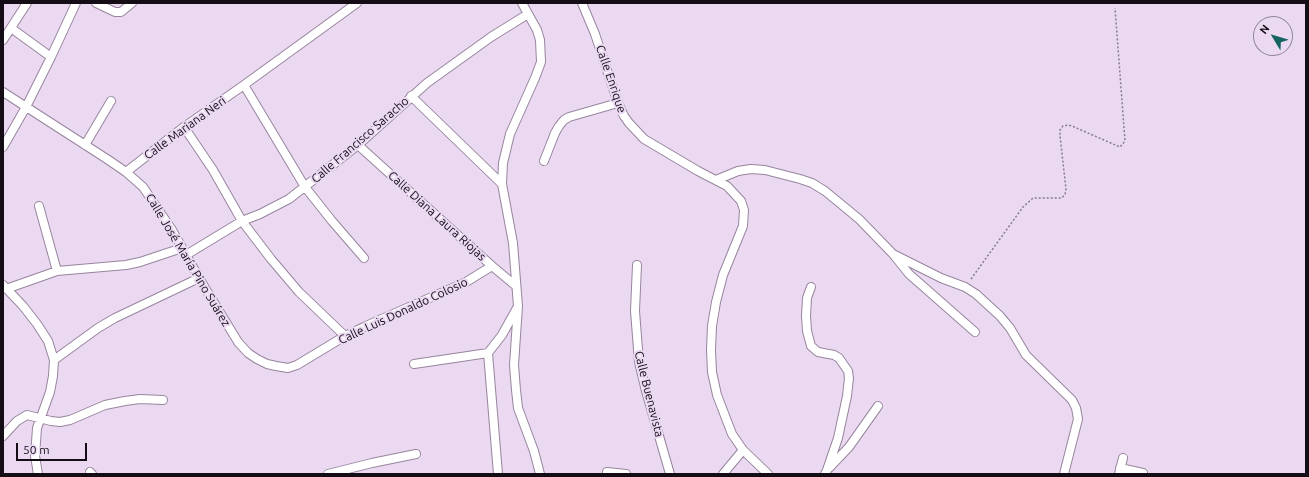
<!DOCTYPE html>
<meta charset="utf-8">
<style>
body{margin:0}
#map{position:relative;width:1309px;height:477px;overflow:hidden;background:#ebd9f2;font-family:Ubuntu,sans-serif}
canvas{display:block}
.frame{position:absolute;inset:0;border:4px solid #140d16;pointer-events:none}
.north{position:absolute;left:1253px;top:16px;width:40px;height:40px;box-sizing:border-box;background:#ebd9f2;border:1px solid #95879a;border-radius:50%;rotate:308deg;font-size:11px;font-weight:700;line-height:16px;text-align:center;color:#140d16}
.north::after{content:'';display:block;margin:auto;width:14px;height:18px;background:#156462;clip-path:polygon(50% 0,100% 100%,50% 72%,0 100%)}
.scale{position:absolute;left:16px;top:443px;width:71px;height:18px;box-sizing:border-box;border:2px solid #140d16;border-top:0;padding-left:5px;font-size:12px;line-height:14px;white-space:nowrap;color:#140d16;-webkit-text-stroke:3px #ebd9f2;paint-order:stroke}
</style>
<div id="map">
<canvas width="1309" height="477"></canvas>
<div class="frame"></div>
<div class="north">N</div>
<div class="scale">50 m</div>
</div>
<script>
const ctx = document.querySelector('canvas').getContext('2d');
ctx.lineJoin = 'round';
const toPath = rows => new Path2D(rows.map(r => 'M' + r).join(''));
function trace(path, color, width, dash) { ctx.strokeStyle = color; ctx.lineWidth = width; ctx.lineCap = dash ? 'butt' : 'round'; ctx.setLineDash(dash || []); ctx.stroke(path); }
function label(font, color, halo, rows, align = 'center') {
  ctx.font = font + ' Ubuntu,sans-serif'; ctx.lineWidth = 4; ctx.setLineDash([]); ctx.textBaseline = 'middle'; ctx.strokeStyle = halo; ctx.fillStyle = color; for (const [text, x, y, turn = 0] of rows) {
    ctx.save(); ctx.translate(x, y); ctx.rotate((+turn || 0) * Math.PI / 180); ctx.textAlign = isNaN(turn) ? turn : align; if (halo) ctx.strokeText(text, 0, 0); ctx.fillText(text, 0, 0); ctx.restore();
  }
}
const minor = toPath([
 [96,3,115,12,121,12,132,3],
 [522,3,537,30,540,40,541,62,535,78,510,134,503,163,502,184,513,243,518,306,514,365,516,390,518,408,534,451,540,474],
 [582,3,595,34,618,103,624,116,629,123,644,139,698,171,727,186,741,201,744,210,743,226,723,275,716,302,712,326,711,350,712,372,717,395,732,434,743,450,768,474],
 [11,28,51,57],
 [3,40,27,3],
 [244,85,305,187,332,221,364,258],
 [3,92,107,159,126,172,143,187,172,230,199,278,238,342,248,353,257,359,267,364,276,366,288,368,297,365,345,336,366,326,466,282,492,266],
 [411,96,502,184],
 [184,127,213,170,242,221,271,259,299,292,345,336],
 [85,145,111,101],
 [358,145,492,266,516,286],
 [3,147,26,107,51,57,76,3],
 [544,161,555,133,559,126,564,120,569,117,618,103],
 [126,172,184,127,244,85,357,3],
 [716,180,738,171,751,169,765,170,800,179,812,183,825,191,859,219,893,254,909,274,975,332],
 [39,206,57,271],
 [893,254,941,278,965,287,976,294,1000,316,1010,328,1026,355,1072,400,1076,408,1078,419,1064,474],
 [186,255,242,221,260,214,289,199,358,145,427,83,491,37,528,14],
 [637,265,635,311,639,362,646,391,670,474],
 [3,285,23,306,37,324,48,341,54,360,53,376,50,392,37,428,35,456,38,474],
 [811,287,807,298,806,316,807,331,811,346,818,352,834,355,839,358,848,371,849,378,847,396,838,438,827,470,825,474],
 [6,289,57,271,126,265,140,262,182,248],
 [54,360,98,328,115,318,199,278],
 [414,364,488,353],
 [3,436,17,421,27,415,51,421,60,422,70,420,105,405,125,401,140,399,163,400],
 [829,468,849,447,878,406],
 [1120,468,1143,473],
 [90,472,92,474],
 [607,472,626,474],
 [328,474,372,463,416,454],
 [498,474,488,353,502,335,517,308],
 [723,474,743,450],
 [1119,474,1123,458]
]);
trace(minor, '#97859d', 10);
trace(toPath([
 [971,279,1023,207,1033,198,1062,198,1065,194,1066,189,1060,136,1060,130,1063,126,1068,125,1072,126,1120,147,1125,141,1115,8]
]), '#877a8c', 1.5, [2, 2]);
trace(minor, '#fff', 8);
label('12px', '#140d16', '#ebd9f2', [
 ["Calle Enrique",611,79,71],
 ["Calle Mariana Neri",185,128,-36],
 ["Calle Francisco Saracho",360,140,-41],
 ["Calle Diana Laura Riojas",437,216,42],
 ["Calle José María Pino Suárez",188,260,59],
 ["Calle Luis Donaldo Colosio",403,311,-25],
 ["Calle Buenavista",649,394,76]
]);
</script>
